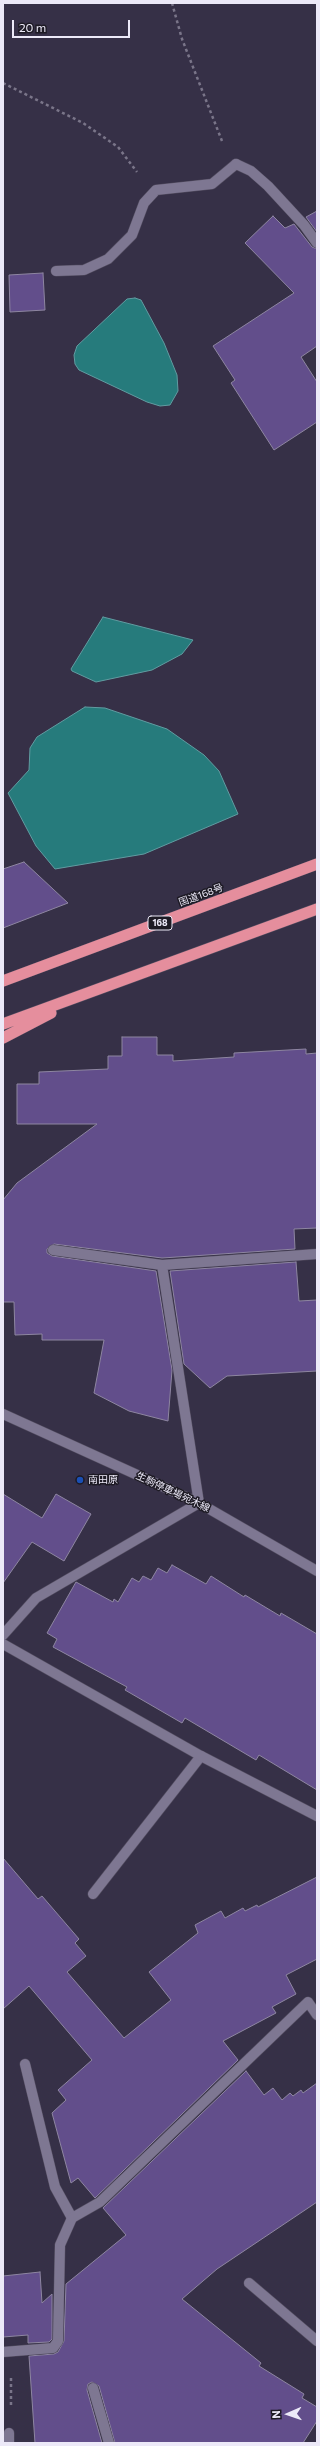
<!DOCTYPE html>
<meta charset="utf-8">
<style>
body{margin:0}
#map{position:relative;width:320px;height:2446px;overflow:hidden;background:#363047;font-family:Commissioner,sans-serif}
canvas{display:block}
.frame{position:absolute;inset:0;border:4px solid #ece9f8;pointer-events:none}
.north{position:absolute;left:268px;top:2394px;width:40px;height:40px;-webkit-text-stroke:3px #1d1a24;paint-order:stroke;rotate:268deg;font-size:11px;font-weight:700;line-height:16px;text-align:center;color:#ece9f8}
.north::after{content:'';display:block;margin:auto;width:14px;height:18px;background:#ece9f8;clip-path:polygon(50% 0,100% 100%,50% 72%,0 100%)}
.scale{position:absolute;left:12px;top:20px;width:118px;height:18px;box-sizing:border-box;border:2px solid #ece9f8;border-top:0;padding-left:5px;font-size:12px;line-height:14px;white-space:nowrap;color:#ece9f8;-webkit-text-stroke:3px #1d1a24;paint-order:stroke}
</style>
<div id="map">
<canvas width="320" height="2446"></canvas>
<div class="frame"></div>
<div class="north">N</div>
<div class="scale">20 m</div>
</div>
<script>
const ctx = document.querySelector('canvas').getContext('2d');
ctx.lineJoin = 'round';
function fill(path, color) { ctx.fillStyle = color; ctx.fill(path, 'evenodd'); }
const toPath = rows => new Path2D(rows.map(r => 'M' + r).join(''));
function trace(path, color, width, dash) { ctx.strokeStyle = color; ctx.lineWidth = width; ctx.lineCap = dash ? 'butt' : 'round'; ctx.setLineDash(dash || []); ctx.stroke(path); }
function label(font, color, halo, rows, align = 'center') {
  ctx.font = font + ' Commissioner,"Noto Sans JP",sans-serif'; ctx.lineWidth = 3; ctx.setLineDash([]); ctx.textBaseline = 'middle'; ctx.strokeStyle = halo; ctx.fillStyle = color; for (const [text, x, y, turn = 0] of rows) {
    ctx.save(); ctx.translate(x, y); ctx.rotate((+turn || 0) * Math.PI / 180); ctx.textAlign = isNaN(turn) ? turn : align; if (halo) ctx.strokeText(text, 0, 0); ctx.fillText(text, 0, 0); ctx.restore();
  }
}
const water = toPath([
 [135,298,141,300,164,343,177,375,178,391,170,405,160,406,147,402,79,370,75,364,74,355,77,346,127,299,135,298],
 [103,617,193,640,182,654,152,670,96,682,72,671,71,669,103,617],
 [85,707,105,708,167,729,204,755,219,771,238,814,144,854,55,869,36,846,8,793,29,770,30,748,37,737,85,707]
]);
fill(water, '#267b7c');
trace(water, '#619ca1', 1);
const building = toPath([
 [317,211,317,232,306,217,317,211],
 [273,216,285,228,294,224,312,247,317,249,317,346,301,357,317,382,317,422,274,450,231,383,235,380,213,346,294,293,245,243,273,216],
 [43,273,45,310,10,312,9,275,43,273],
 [24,862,68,903,3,928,3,869,24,862],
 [122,1037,157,1037,157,1055,173,1055,173,1061,234,1057,234,1053,306,1049,306,1054,317,1053,317,1228,294,1229,295,1249,162,1258,54,1244,47,1249,47,1253,52,1256,156,1271,172,1370,168,1421,129,1411,94,1393,104,1340,42,1340,42,1334,15,1335,14,1302,3,1302,3,1200,17,1183,97,1124,17,1124,17,1084,39,1084,39,1072,108,1069,108,1056,122,1056,122,1037],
 [296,1262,299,1301,317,1300,317,1371,227,1376,210,1388,184,1364,170,1271,296,1262],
 [3,1494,42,1518,56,1494,91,1514,64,1561,32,1542,3,1583,3,1494],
 [172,1565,206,1584,211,1576,244,1597,245,1595,280,1616,281,1613,317,1634,317,1790,259,1755,256,1760,185,1718,182,1723,125,1690,127,1687,53,1647,57,1639,47,1633,76,1582,113,1602,114,1599,118,1602,132,1578,139,1582,143,1576,151,1580,158,1568,167,1573,172,1565],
 [3,1858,38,1899,42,1896,79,1939,75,1943,86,1956,67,1972,124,2038,171,2000,149,1972,198,1933,195,1925,221,1911,225,1918,243,1908,245,1911,257,1905,258,1907,317,1877,317,1959,286,1975,296,1994,272,2007,276,2013,223,2041,238,2060,95,2198,78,2178,71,2183,52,2113,66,2100,58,2090,92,2060,29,1986,3,2009,3,1858],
 [246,2071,264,2095,273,2088,282,2100,290,2093,293,2096,301,2090,303,2093,317,2083,317,2202,217,2269,182,2299,261,2363,259,2366,304,2394,302,2398,317,2407,317,2421,303,2443,115,2443,99,2386,92,2382,88,2384,87,2390,102,2443,35,2443,29,2356,54,2354,58,2352,64,2341,66,2284,126,2235,103,2208,246,2071],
 [40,2272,42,2303,52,2294,52,2339,49,2342,28,2343,28,2335,3,2337,3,2276,40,2272]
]);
fill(building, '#624e8b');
trace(building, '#8e86a1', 1);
const service = toPath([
 [56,271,84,270,108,259,132,235,144,203,156,190,212,184,236,164],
 [93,1894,201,1756],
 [25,2064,55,2187,72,2218],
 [249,2283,317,2341],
 [93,2388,109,2443]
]);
const minor = toPath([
 [236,164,251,171,268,186,304,225,317,243],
 [53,1250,162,1265,317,1254],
 [3,1635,36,1598,199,1503,162,1265],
 [3,1644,201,1756,317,1816],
 [3,2352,53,2348,58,2341,60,2245,72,2218,100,2202,308,2002,317,2015],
 [9,2433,9,2443]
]);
const secondary = toPath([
 [3,1414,199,1503,317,1571]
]);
const trunk = toPath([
 [3,981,317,864],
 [3,1024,317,909],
 [3,1038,51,1013]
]);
trace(service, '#544e61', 11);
trace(minor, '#544e61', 11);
trace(secondary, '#544e61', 11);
trace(trunk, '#544e61', 12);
trace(toPath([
 [172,3,182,39,222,141],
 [3,83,83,123,118,147,137,172],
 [11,2378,11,2407]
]), '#7a7589', 2.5, [3, 3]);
trace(service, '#7e7792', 10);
trace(minor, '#7e7792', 10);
trace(secondary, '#7e7792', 10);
trace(trunk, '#e58e9d', 11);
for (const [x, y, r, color] of [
 [80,1480,4,"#1a4fb4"]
]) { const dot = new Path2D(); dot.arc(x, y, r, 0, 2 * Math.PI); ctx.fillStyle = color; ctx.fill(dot); trace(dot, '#1d1a24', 1.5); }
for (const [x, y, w] of [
 [160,923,24]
]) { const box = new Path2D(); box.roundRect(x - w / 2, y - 7, w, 14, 3); ctx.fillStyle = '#1d1a24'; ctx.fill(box); trace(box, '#ece9f8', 1); }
label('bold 9px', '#ece9f8', null, [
 ["168",160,923]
]);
label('10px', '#ece9f8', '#1d1a24', [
 ["国道168号",201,895,-20],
 ["生駒停車場宛木線",173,1492,25]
]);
label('10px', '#ece9f8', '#1d1a24', [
 ["南田原",88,1480]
], 'left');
</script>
